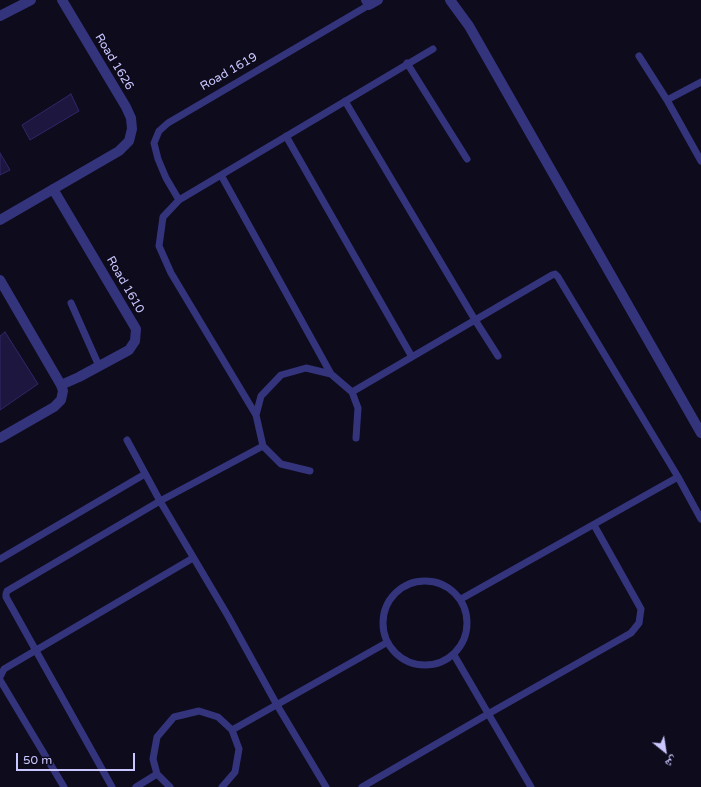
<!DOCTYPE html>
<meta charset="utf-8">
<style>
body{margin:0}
#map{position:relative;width:701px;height:787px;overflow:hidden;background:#0d0b1c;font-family:"Varela Round","Noto Naskh Arabic",sans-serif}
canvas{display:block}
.north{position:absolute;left:645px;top:731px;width:40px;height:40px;-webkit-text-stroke:3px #0d0b1c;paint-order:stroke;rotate:150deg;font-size:11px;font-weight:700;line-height:16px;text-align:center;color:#cac6ff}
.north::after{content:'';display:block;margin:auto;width:14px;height:18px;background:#cac6ff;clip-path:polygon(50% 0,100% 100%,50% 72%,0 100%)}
.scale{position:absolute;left:16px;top:753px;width:119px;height:18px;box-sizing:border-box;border:2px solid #cac6ff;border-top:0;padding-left:5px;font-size:12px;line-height:14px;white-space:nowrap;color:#cac6ff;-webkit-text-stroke:3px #0d0b1c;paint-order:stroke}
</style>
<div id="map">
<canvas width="701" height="787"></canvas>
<div class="north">ش</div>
<div class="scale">50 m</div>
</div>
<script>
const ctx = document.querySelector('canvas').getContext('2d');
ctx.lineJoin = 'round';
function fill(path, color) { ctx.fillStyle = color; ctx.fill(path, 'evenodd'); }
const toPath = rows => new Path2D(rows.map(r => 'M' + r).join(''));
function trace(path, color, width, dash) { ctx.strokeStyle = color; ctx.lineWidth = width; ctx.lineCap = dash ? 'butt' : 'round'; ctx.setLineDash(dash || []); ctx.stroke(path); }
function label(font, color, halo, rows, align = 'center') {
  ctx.font = font + ' "Varela Round",sans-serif'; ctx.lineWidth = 3.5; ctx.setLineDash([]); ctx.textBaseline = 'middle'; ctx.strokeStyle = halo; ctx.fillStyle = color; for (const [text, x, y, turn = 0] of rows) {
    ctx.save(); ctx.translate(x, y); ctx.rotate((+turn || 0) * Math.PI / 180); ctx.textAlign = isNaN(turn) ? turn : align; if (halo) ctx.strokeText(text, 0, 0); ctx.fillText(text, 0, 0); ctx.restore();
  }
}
const building = toPath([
 [71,94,79,111,30,140,22,125,71,94],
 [0,153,10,170,0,175,0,153],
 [5,332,38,384,0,410,0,336,5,332]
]);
fill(building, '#1d163e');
trace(building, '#32276a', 1);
trace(toPath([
 [639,56,667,100,701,161],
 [407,63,467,159],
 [667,100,701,82],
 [345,101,475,320,498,356],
 [286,136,412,357],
 [221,175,331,374],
 [179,200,166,178,158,159,154,143,159,131,168,123,369,5],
 [71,303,99,366],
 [352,392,552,275,555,274,558,277,678,477,701,519],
 [256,415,171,273,159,246,163,217,179,200,433,49],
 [127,440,160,501,228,616,277,705,326,787],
 [310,471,281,464,263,446,256,415,261,396,281,375,306,368,331,374,352,392,358,408,356,438],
 [0,559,145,474],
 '383 623a42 42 0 1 1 84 0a42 42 0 1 1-84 0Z',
 [461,599,678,477],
 [454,655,531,787],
 [0,677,4,669,193,558],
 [0,680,64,787],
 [232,730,386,643],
 [112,787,6,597,6,594,7,591,160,501,263,446],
 [136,787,157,774],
 [170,787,157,774,153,759,157,737,174,717,199,711,218,717,232,730,239,749,235,772,222,787],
 [362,787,488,714,631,633,639,623,641,609,594,525]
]), '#34347d', 7);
trace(toPath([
 [366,0,369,5,378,0],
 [450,0,469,26,701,433],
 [0,16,31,0],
 [53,189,136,329,135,341,129,350,79,377,61,385],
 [0,220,119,151,129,141,132,129,131,118,126,107,62,0],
 [0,280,61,385,63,391,61,400,54,407,0,438]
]), '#34347d', 10);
label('12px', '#cac6ff', '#0d0b1c', [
 ["Road 1626",114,62,59],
 ["Road 1619",229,72,-30],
 ["Road 1610",125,285,60]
]);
</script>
